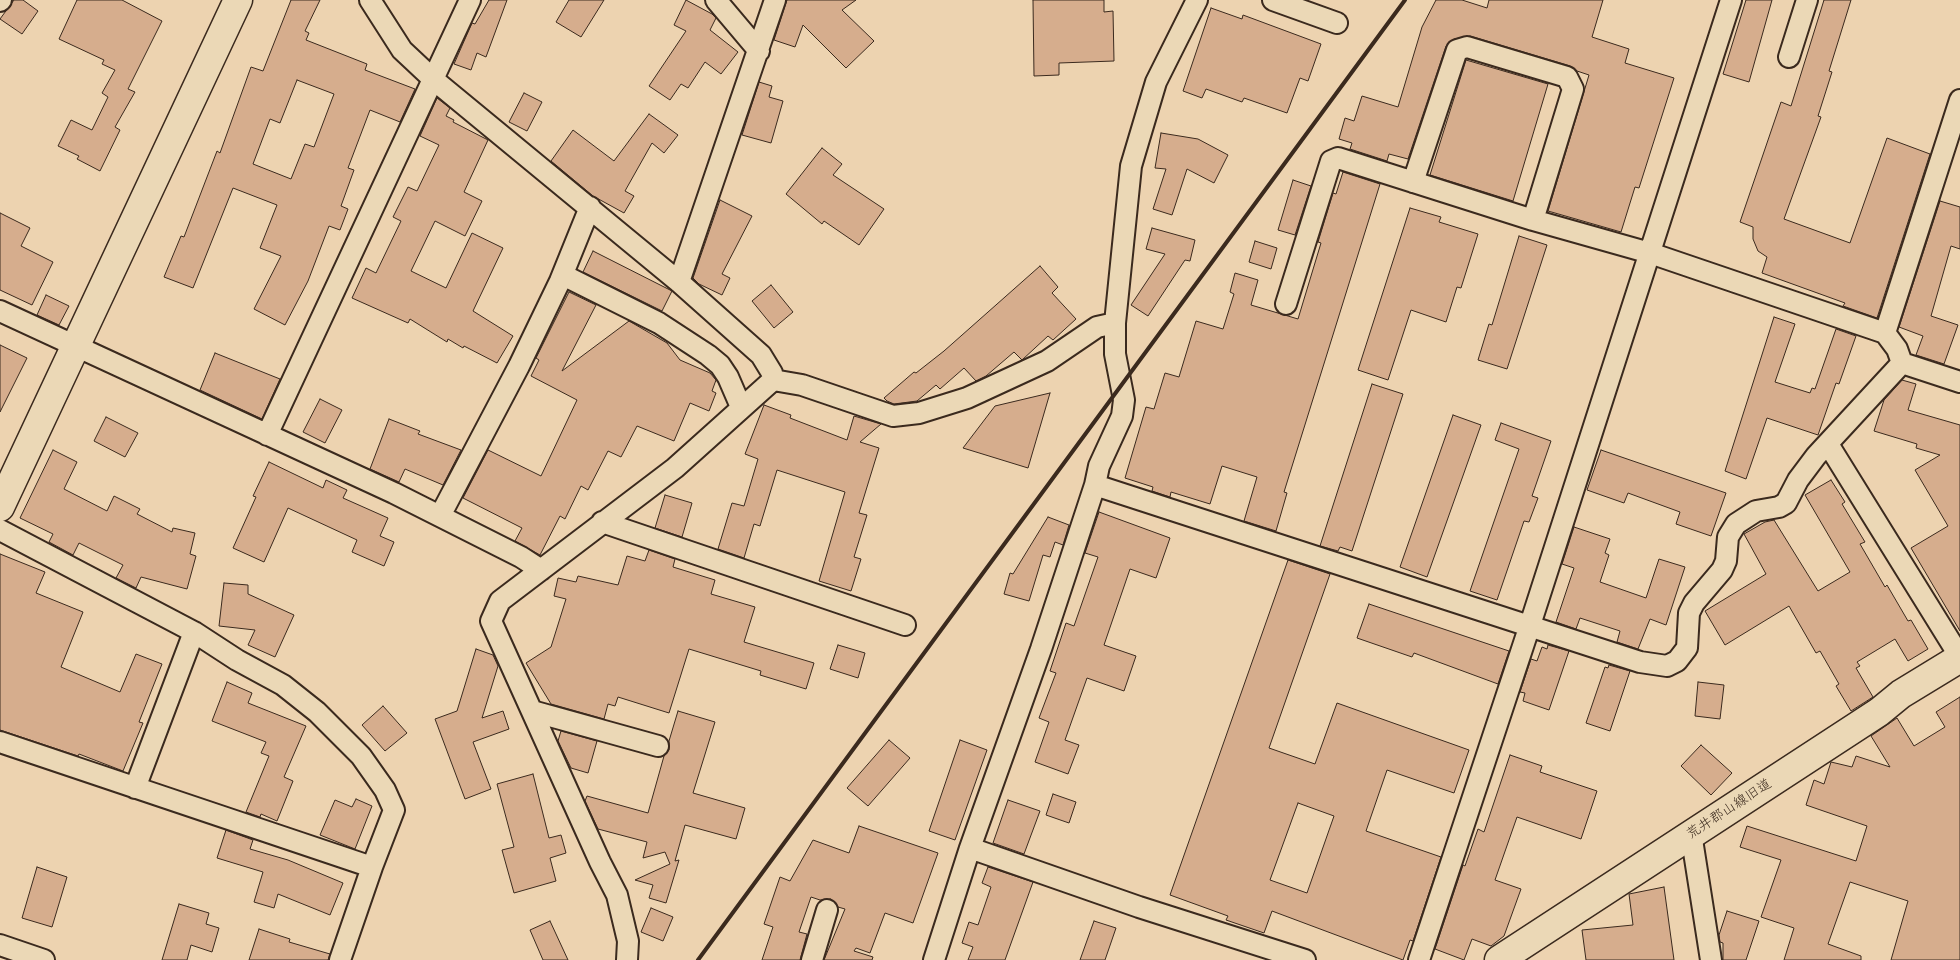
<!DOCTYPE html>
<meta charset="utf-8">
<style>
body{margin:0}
canvas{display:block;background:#edd3b0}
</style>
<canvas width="1960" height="960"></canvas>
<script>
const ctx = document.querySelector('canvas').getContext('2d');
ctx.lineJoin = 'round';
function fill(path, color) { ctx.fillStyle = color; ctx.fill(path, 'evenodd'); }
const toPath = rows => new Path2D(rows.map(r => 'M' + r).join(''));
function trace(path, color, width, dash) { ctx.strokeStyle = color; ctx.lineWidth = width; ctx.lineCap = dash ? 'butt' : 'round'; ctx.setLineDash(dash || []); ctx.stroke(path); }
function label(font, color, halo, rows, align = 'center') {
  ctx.font = font + ' "Comic Neue","Klee One",sans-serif'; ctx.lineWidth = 4; ctx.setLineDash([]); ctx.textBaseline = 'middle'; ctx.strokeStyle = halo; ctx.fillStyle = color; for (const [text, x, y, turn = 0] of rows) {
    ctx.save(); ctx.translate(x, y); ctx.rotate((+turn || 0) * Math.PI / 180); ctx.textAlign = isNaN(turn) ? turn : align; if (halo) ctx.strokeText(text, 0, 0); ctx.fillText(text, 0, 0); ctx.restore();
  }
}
const building = toPath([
 [14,0,23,0,38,11,22,34,0,19,14,0],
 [77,0,122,0,162,21,128,89,135,92,115,127,120,130,100,171,77,159,79,156,58,146,71,120,92,130,108,97,102,93,115,70,102,64,104,60,59,39,77,0],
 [291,0,320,0,305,31,309,33,306,40,367,64,365,70,415,89,400,122,370,110,348,168,354,170,341,206,348,209,340,230,329,226,308,281,285,325,254,309,281,256,260,248,277,205,233,188,193,288,164,277,181,236,184,237,217,151,220,153,251,67,263,71,291,0],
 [297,80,334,94,314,147,305,144,291,179,253,164,270,119,280,123,297,80],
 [489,0,507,0,486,57,477,53,471,70,454,64,472,23,475,24,489,0],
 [569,0,604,0,581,37,556,22,569,0],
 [686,0,712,14,716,18,710,30,738,52,721,74,705,62,688,88,681,84,670,100,649,86,686,31,674,25,686,0],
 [787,0,856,0,842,10,874,41,846,68,803,25,795,47,774,40,787,0],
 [1033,0,1104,0,1104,12,1113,11,1114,61,1059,63,1059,75,1034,76,1033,0],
 [1436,0,1462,0,1487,8,1489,0,1603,0,1592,37,1629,49,1625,63,1674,78,1639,188,1635,187,1621,232,1548,211,1589,75,1577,71,1570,66,1470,36,1454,39,1446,46,1408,159,1389,154,1387,161,1350,149,1352,143,1339,139,1345,118,1354,121,1362,96,1398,107,1422,27,1436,0],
 [1746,0,1772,0,1749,82,1723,74,1746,0],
 [1824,0,1851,0,1829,71,1832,72,1818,116,1821,117,1784,219,1850,243,1887,138,1930,154,1877,318,1843,306,1845,303,1762,273,1767,257,1758,251,1753,239,1753,227,1740,222,1781,102,1791,106,1824,0],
 [1211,8,1242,19,1243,15,1321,44,1308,81,1300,78,1287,113,1244,98,1242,102,1206,89,1202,98,1183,91,1211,8],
 [1466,60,1548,84,1513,201,1430,175,1466,60],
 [759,82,772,86,769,97,783,101,771,143,742,135,759,82],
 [524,93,542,102,527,131,509,122,524,93],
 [437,98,450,108,446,116,454,120,453,122,488,140,464,192,482,201,465,236,435,221,411,271,446,288,472,233,503,248,473,311,513,336,497,363,464,346,463,348,448,339,447,342,410,319,408,323,352,298,366,268,376,273,401,221,393,217,408,187,417,191,439,145,420,136,437,98],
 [649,114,678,135,664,153,652,143,625,191,634,196,624,213,593,196,551,161,573,130,614,161,649,114],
 [1161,133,1198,139,1228,155,1214,183,1187,169,1172,215,1153,209,1166,169,1155,168,1161,133],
 [822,148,842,164,833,175,884,209,859,245,824,221,822,224,786,194,822,148],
 [1343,172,1380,184,1284,492,1287,493,1276,531,1244,521,1257,477,1222,466,1210,504,1171,492,1170,497,1152,491,1153,487,1125,478,1146,407,1154,409,1165,373,1179,377,1196,321,1223,329,1234,294,1230,292,1235,273,1258,280,1251,305,1298,319,1321,243,1318,242,1333,193,1336,194,1343,172],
 [1293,180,1311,186,1295,235,1278,230,1293,180],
 [720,200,752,216,722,274,730,278,722,295,699,284,693,278,720,200],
 [1940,201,1960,207,1960,249,1951,246,1931,316,1958,325,1944,364,1916,355,1923,336,1899,327,1940,201],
 [1410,208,1441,217,1439,222,1478,234,1461,288,1457,287,1446,322,1411,310,1388,380,1358,370,1410,208],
 [0,213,30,228,21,246,53,262,32,305,0,290,0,213],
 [1152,228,1195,240,1190,261,1185,260,1148,316,1131,305,1165,254,1146,249,1152,228],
 [1519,236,1547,245,1507,369,1478,360,1489,324,1492,325,1519,236],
 [1255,241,1277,248,1271,269,1249,262,1255,241],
 [593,251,672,291,662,311,583,272,593,251],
 [1040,266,1058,287,1052,293,1076,319,1053,340,1048,336,1022,360,1014,352,986,376,976,381,964,368,940,389,936,385,917,401,894,404,887,401,884,398,914,372,916,373,944,351,1040,266],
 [771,285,793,312,774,328,752,301,771,285],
 [569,292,596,305,562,371,629,321,667,343,680,360,710,373,716,380,712,391,716,393,709,411,690,403,674,441,637,426,621,457,608,451,588,490,581,486,565,519,560,516,540,555,515,541,522,528,463,498,488,450,541,476,577,400,531,376,539,360,536,358,569,292],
 [46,295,69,306,59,325,37,315,46,295],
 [1774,317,1795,324,1775,382,1810,393,1812,388,1815,389,1836,329,1856,336,1839,384,1836,383,1818,435,1767,418,1746,479,1725,471,1774,317],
 [0,345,27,358,0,412,0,345],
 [215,353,280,379,262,419,200,390,215,353],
 [1902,380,1916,384,1908,410,1960,425,1960,631,1911,548,1948,526,1915,470,1940,455,1916,448,1917,444,1874,431,1884,400,1902,380],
 [1372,384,1403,394,1352,551,1340,547,1338,551,1320,546,1372,384],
 [1050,393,1028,468,963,448,995,406,1050,393],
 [320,399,342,410,325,443,303,432,320,399],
 [764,405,791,415,790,418,847,440,854,416,881,424,860,442,879,448,859,513,867,515,854,557,861,559,851,591,819,581,845,492,777,470,760,526,754,524,744,558,718,549,732,503,744,506,758,459,745,454,764,405],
 [1453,415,1481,425,1427,577,1400,567,1453,415],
 [106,417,138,433,125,457,94,441,106,417],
 [389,419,420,431,418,434,461,450,443,485,405,469,399,482,370,469,389,419],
 [1501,423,1551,441,1532,496,1538,498,1529,522,1524,521,1497,600,1470,591,1519,449,1495,440,1501,423],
 [53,450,77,462,64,489,107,511,114,496,140,509,137,514,172,532,173,528,195,533,190,554,196,556,187,589,141,577,136,588,116,578,123,565,79,543,73,555,49,542,53,534,20,518,53,450],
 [1601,450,1726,493,1711,536,1676,524,1680,512,1628,493,1624,503,1587,490,1601,450],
 [269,462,323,488,326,480,347,490,343,498,388,518,380,536,394,542,384,566,352,552,357,540,288,508,264,562,233,548,256,497,253,496,269,462],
 [1831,480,1845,502,1842,504,1865,542,1860,544,1885,587,1887,585,1908,621,1911,620,1928,649,1908,661,1895,639,1857,662,1860,666,1856,668,1873,697,1851,711,1836,686,1839,684,1820,651,1816,653,1789,606,1725,645,1705,611,1766,574,1744,534,1765,522,1774,520,1818,591,1850,572,1805,495,1831,480],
 [665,495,692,503,682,537,655,528,665,495],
 [1099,512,1170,538,1156,578,1130,569,1104,645,1136,656,1124,691,1087,678,1065,740,1079,745,1068,774,1035,762,1049,722,1039,718,1056,673,1050,671,1066,623,1074,626,1098,557,1085,553,1099,512],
 [1048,517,1069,525,1063,545,1055,542,1050,557,1043,555,1029,601,1004,594,1010,573,1013,574,1048,517],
 [1574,527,1610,539,1605,553,1609,555,1600,582,1646,598,1659,559,1685,567,1666,625,1650,619,1638,649,1617,642,1620,631,1580,618,1576,629,1556,622,1574,568,1562,564,1574,527],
 [649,550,675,559,673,567,715,580,711,594,755,607,744,642,814,663,806,689,760,675,761,671,689,649,669,713,618,697,615,706,608,704,604,719,551,704,526,663,551,647,566,599,554,596,558,578,576,582,578,576,618,585,627,556,645,561,649,550],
 [0,554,45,572,36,593,83,612,61,667,120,692,136,654,162,664,139,722,143,723,123,771,79,754,78,756,0,730,0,554],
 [1288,560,1330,574,1269,748,1315,764,1337,703,1469,750,1454,793,1387,770,1366,831,1441,857,1413,941,1410,940,1403,960,1272,911,1264,933,1226,920,1228,916,1170,895,1288,560],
 [1298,803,1334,816,1307,893,1270,880,1298,803],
 [224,583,248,585,248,594,294,615,275,657,248,645,255,630,219,626,224,583],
 [1369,604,1509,651,1498,684,1414,653,1412,657,1357,638,1369,604],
 [838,645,865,653,858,678,830,669,838,645],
 [1548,645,1569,651,1549,710,1523,701,1525,693,1520,692,1531,659,1537,661,1542,647,1547,649,1548,645],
 [476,649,493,655,498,666,482,718,503,711,509,729,473,742,491,789,465,799,435,719,457,711,476,649],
 [1609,665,1630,671,1610,731,1586,723,1605,667,1608,668,1609,665],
 [227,682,252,693,248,703,306,726,284,777,293,781,277,821,261,814,260,817,246,812,269,756,261,753,266,742,212,721,227,682],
 [1698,682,1724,685,1720,719,1695,716,1698,682],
 [1960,697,1960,960,1891,960,1908,901,1850,882,1828,944,1861,956,1861,960,1784,960,1794,928,1761,917,1781,860,1740,847,1747,826,1856,861,1867,826,1806,805,1814,780,1824,784,1831,762,1852,767,1856,756,1890,767,1871,736,1897,718,1914,746,1945,727,1936,712,1960,697],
 [383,706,407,733,385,751,362,725,383,706],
 [678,711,715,722,693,793,745,808,736,839,685,825,675,861,679,860,666,903,649,898,653,885,635,880,670,864,665,852,643,858,647,842,598,829,585,801,587,796,648,813,664,756,669,750,669,741,678,711],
 [561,731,597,741,588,773,571,768,558,741,561,731],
 [889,740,910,758,868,806,847,788,889,740],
 [960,740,987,750,955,840,929,831,960,740],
 [1701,745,1732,773,1711,795,1681,766,1701,745],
 [1510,755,1542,766,1540,772,1597,791,1581,839,1517,817,1495,880,1521,889,1504,936,1491,946,1472,939,1464,960,1435,949,1463,865,1465,866,1478,829,1484,832,1510,755],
 [533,774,549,838,561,835,566,853,550,858,556,881,514,893,502,850,514,847,497,784,533,774],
 [1053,794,1076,802,1069,823,1046,815,1053,794],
 [356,799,372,806,355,849,320,835,335,800,352,807,356,799],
 [1008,800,1040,811,1024,854,993,843,1008,800],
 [859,826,938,853,913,923,885,913,870,953,856,948,854,951,873,957,872,960,824,960,845,909,838,907,831,899,820,900,811,897,799,932,807,934,800,960,762,960,773,927,764,924,780,877,790,881,813,840,849,853,859,826],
 [226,830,253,840,250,849,288,860,343,883,330,915,278,894,274,908,254,902,263,872,217,858,226,830],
 [37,867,67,877,52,927,22,918,37,867],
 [988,867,1033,882,1005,960,968,960,973,947,962,943,969,922,978,925,991,887,982,883,988,867],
 [1664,887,1674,960,1586,960,1582,930,1633,925,1629,894,1664,887],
 [179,904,209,913,206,924,219,928,212,952,191,945,187,960,162,960,179,904],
 [651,908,673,917,663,941,641,932,651,908],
 [1727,911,1759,921,1746,960,1723,960,1723,943,1720,942,1719,935,1727,911],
 [550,921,568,960,543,960,530,930,550,921],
 [1094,921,1116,928,1105,960,1080,960,1094,921],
 [259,929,290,939,289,942,330,954,328,960,249,960,259,929]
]);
fill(building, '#d6ad8d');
trace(building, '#3b2a1e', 1);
const street = toPath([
 [370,0,402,50,434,80,679,282,761,355,772,373,773,380],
 [716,0,759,51],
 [1273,0,1337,23],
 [0,1,1,0],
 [1789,57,1807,0],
 [1413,182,1457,50,1467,47,1567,77,1573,89,1533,220],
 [563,275,659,323,708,355,720,365,728,377,741,407],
 [679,282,775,0],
 [1286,304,1331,161,1338,158,1533,220,1650,253,1885,333,1897,349,1902,363,1960,382],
 [0,311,394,493,521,557,541,570],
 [1885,333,1960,100],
 [267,435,470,0],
 [1828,444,1960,657],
 [1095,485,1640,662,1667,666,1677,661,1687,648,1689,613,1694,603,1722,570,1726,561,1728,537,1736,524,1756,511,1779,507,1786,503,1798,480,1816,456,1902,363],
 [440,516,519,366,560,281,590,207],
 [602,522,905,625],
 [0,530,194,632,237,660,283,685,317,712,361,756,385,790,394,810,372,867,340,960],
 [532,711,658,746],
 [0,742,372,867],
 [135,788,194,632],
 [1691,833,1711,960],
 [970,848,1139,907,1305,960],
 [0,945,44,960],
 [627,960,628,941,617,895,600,862,491,621,500,601,675,468,773,380,802,385,893,416,919,413,967,398,1047,361,1097,327,1115,323],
 [812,960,827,910],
 [934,960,970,848,1041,649,1095,485,1099,466,1122,416,1124,400,1115,354,1115,323,1131,166,1156,82,1197,0],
 [1419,960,1530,625,1731,0]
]);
const secondary = toPath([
 [0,507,238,0],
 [1499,960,1879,712,1901,694,1960,658]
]);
trace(street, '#3b2a1e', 24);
trace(secondary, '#3b2a1e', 31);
trace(street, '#ebd8b6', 20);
trace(secondary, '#ebd8b6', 28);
trace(toPath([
 [698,960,1405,0]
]), '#3b2a1e', 4);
label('14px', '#3b2a1e', '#ebd8b6', [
 ["荒井郡山線旧道",1729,809,-33]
]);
</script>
